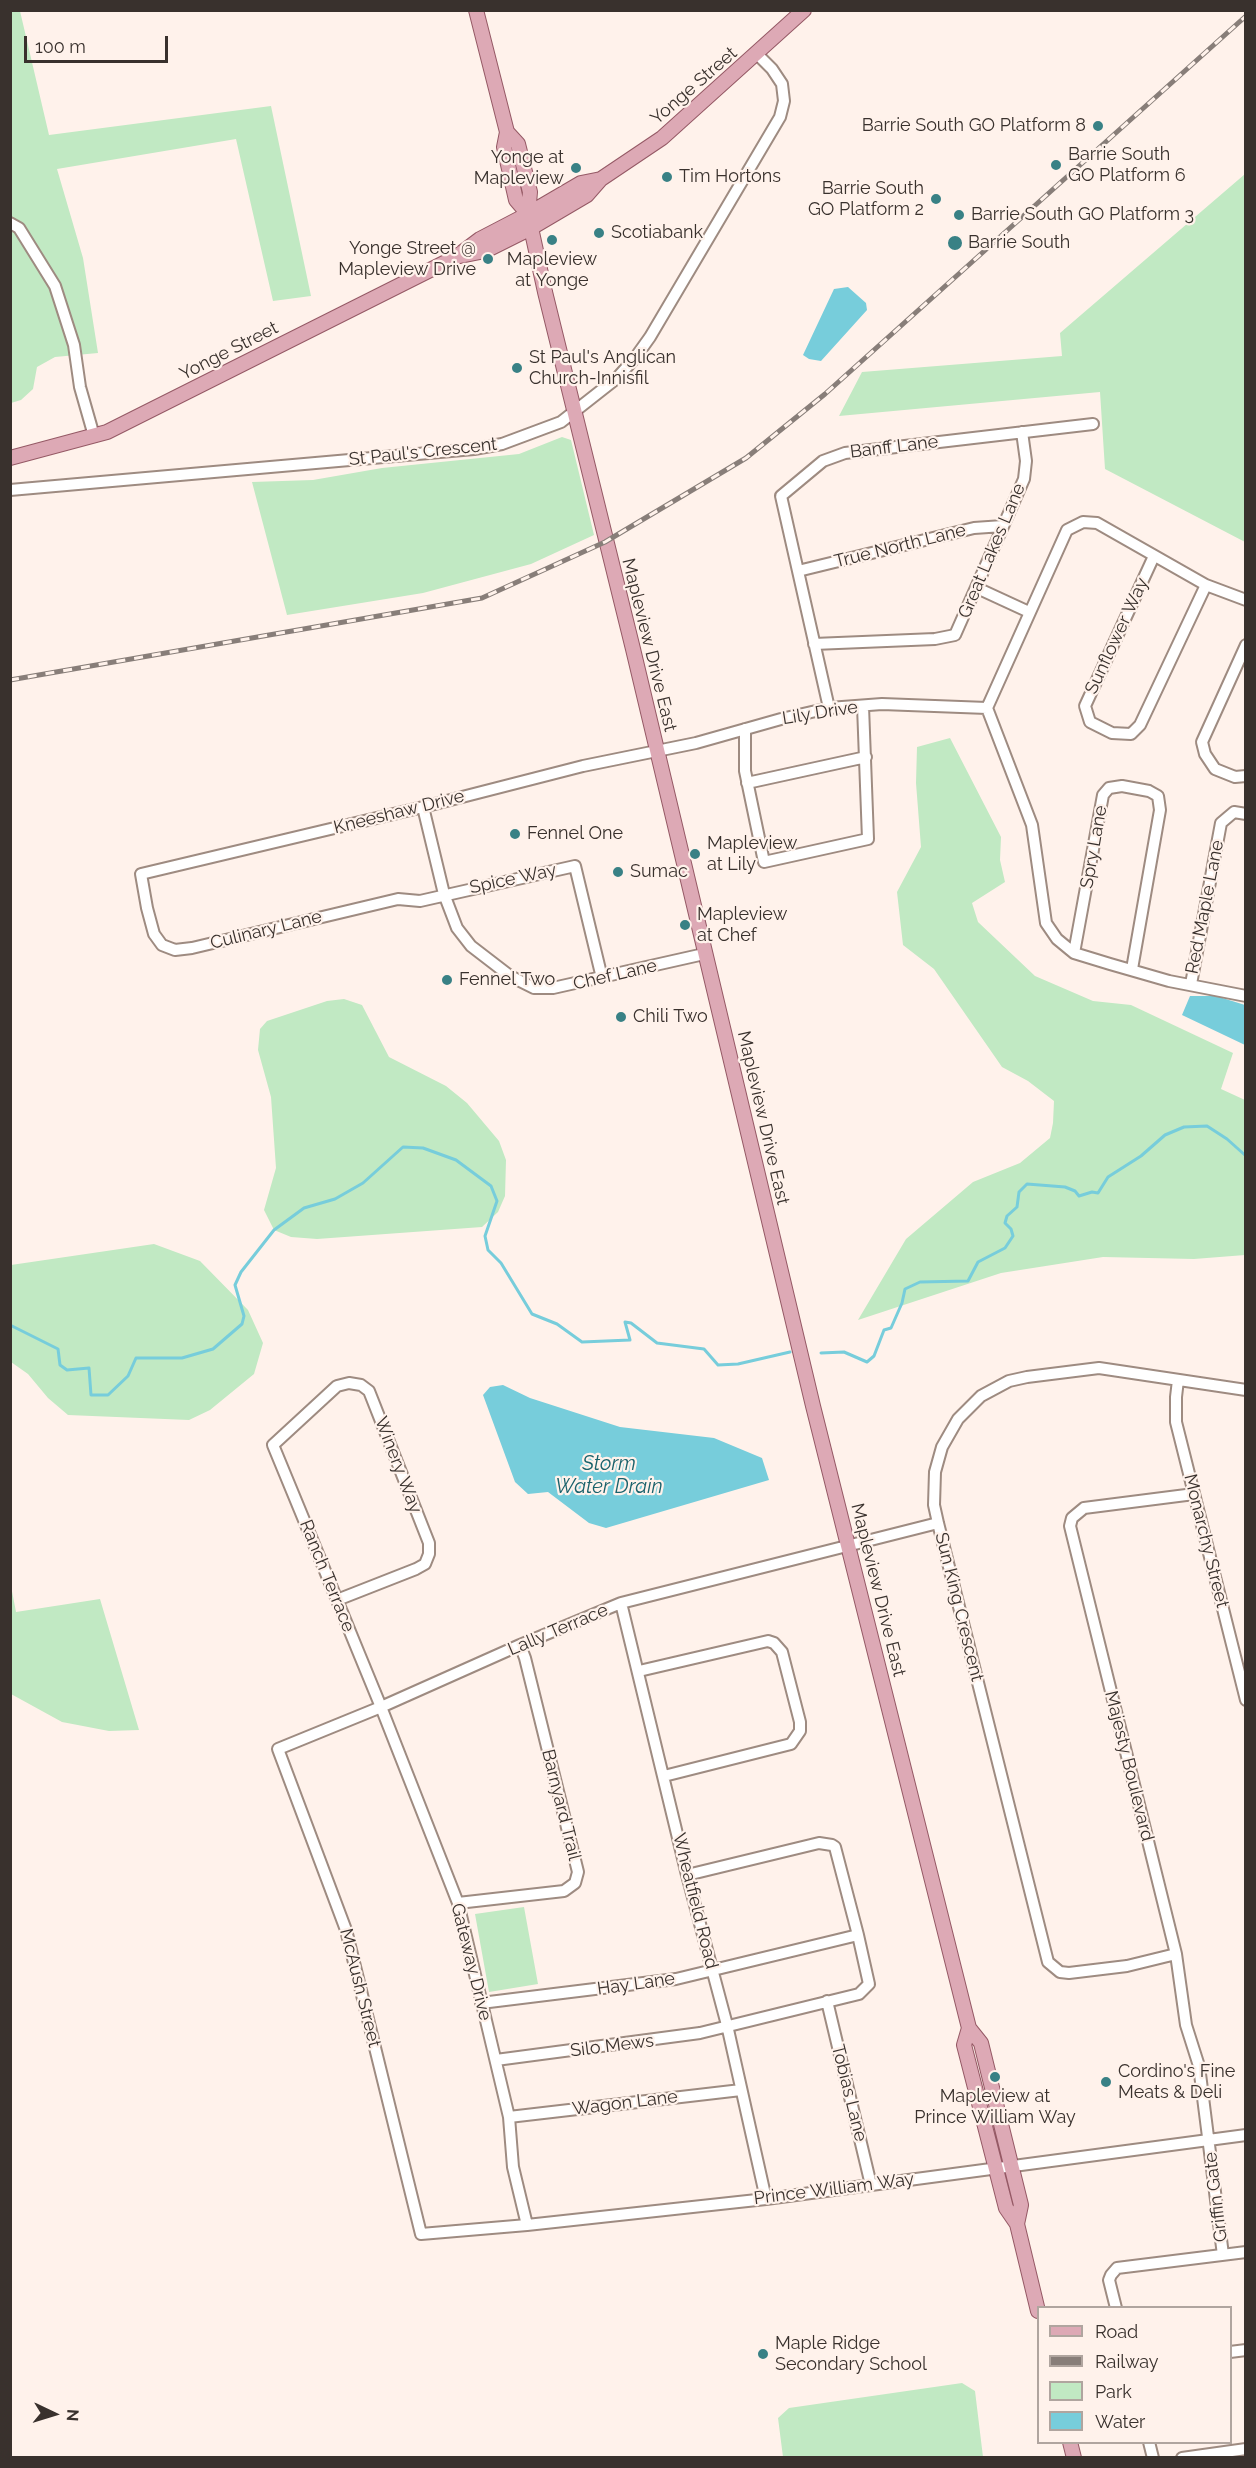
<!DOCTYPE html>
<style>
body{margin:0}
#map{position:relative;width:1256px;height:2468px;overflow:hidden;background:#fff2eb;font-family:Raleway,sans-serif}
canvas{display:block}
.frame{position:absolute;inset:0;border:12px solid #39312d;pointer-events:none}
.legend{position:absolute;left:1037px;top:2306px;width:195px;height:138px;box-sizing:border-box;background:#fff2eb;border:2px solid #b0a59f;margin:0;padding:8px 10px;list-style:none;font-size:18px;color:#39312d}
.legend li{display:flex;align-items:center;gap:12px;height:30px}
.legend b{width:30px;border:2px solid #b0a59f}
.north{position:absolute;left:24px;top:2384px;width:60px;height:60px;-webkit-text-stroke:4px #fff2eb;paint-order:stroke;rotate:94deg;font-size:16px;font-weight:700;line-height:24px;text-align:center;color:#39312d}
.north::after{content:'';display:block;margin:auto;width:21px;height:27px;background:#39312d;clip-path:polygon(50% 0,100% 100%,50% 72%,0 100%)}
.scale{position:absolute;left:24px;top:36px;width:144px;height:27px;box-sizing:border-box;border:3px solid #39312d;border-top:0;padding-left:8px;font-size:18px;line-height:21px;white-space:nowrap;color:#39312d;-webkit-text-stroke:4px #fff2eb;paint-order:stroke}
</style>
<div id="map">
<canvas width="1256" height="2468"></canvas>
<div class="frame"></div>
<ul class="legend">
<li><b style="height:8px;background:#dda9b5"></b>Road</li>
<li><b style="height:8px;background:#887e79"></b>Railway</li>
<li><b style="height:16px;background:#c1e9c3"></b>Park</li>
<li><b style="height:16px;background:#77cddb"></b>Water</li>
</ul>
<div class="north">N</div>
<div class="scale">100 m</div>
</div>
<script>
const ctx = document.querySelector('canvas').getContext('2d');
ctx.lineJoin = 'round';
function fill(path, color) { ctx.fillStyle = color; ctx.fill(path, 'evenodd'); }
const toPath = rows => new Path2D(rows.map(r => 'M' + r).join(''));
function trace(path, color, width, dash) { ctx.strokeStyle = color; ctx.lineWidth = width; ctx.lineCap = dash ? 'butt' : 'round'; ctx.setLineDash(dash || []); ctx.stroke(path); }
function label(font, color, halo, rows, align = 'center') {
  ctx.font = font + ' Raleway,sans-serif'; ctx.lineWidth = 4.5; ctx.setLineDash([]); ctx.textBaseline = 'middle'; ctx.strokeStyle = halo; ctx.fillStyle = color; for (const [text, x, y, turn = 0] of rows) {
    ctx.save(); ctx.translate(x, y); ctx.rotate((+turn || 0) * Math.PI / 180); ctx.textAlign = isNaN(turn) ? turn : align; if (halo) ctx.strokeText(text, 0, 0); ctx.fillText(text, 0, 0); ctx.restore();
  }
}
fill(toPath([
 [11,11,20,11,49,135,271,106,311,296,273,301,236,139,57,169,83,258,98,353,55,357,37,367,33,389,21,400,11,403],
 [1245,174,1245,542,1105,469,1100,392,839,416,862,372,1062,356,1060,333],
 [562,437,571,440,594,535,531,564,423,593,287,615,252,482,313,480,382,468,519,454],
 [950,738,1001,837,1000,860,1005,882,972,903,978,922,1035,976,1093,1001,1131,1005,1233,1053,1221,1089,1245,1100,1245,1255,1194,1259,1103,1257,1001,1273,858,1320,906,1239,973,1182,1020,1163,1050,1138,1053,1123,1054,1101,1028,1081,1002,1067,934,969,903,945,897,892,921,847,916,783,917,747],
 [344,999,362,1005,389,1057,446,1086,467,1103,499,1141,506,1160,505,1196,498,1212,482,1227,317,1239,291,1237,274,1230,264,1210,276,1168,271,1097,258,1050,260,1029,267,1021,327,1001],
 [154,1244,200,1261,248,1310,263,1343,254,1374,210,1410,189,1420,68,1415,48,1398,28,1374,11,1362,11,1265],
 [11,1586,16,1612,100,1599,139,1730,109,1731,62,1722,11,1694],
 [524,1907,538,1984,489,1992,475,1914],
 [962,2383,975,2391,983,2457,783,2457,778,2418,789,2408]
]), '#c1e9c3');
fill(toPath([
 [848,287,866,303,867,310,821,361,809,359,803,355,834,289],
 [1190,996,1216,996,1245,1005,1245,1045,1182,1015],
 [503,1385,530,1398,620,1427,714,1438,762,1458,769,1480,606,1528,589,1523,548,1492,528,1494,515,1482,483,1395,490,1387]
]), '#77cddb');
trace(toPath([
 [10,1325,58,1349,60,1365,67,1370,89,1368,91,1395,108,1395,128,1376,136,1358,182,1358,213,1349,242,1324,244,1316,235,1285,241,1272,274,1230,304,1208,335,1199,363,1183,403,1147,423,1148,456,1160,491,1186,497,1201,485,1236,488,1250,501,1263,532,1314,557,1324,582,1342,630,1340,625,1322,631,1323,657,1343,704,1349,718,1365,738,1364,790,1352],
 [821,1353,844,1352,867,1362,874,1356,884,1330,891,1328,902,1303,905,1289,920,1282,968,1281,978,1262,1005,1248,1013,1236,1011,1229,1005,1223,1007,1216,1017,1207,1019,1192,1027,1184,1065,1187,1075,1191,1079,1196,1092,1192,1098,1193,1108,1177,1141,1156,1165,1135,1184,1127,1207,1126,1227,1139,1246,1156]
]), '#77cddb', 3);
const minor = toPath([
 [10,223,19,228,55,286,74,345,80,387,94,436],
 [10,490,474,449,502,444,561,422,617,378,635,358,650,337,780,117,784,101,782,84,772,69,757,54],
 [1154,556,1085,706,1090,722,1112,733,1131,734,1140,725,1206,585],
 [798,571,974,528,1003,526],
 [977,588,1029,612],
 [814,644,935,639,955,635,1024,479,1026,461,1022,432],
 [1246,645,1202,742,1205,754,1215,769,1235,777,1246,776],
 [829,708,781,496,823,461,845,453,1093,424],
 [987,708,1032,825,1046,923,1057,939,1074,953,1110,964,1169,981,1246,996],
 [987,708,1067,530,1083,522,1097,523,1206,585,1246,600],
 [745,729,745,771,764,862,868,839,863,706],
 [747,783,866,757],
 [423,807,444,894,457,928,471,946,510,976,534,988,553,988,704,954],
 [1074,953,1103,795,1109,788,1122,786,1149,791,1158,796,1160,810,1132,969],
 [602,978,575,866,420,901,398,899,192,948,175,950,162,945,154,934,147,908,141,874,423,807,583,766,696,743,781,719,829,708,882,704,987,708],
 [1191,984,1221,823,1234,812,1246,814],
 [1178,1380,1176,1397,1176,1422,1246,1700],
 [1194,1494,1084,1508,1072,1518,1070,1526,1176,1954,1186,2025,1199,2066,1223,2255],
 [938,1523,621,1603,520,1645,381,1707,278,1749,346,1930,421,2234,527,2225,766,2199,1246,2135],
 [337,1600,416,1569,425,1564,429,1554,429,1543,369,1391,361,1385,349,1383,337,1386,273,1445,337,1600,381,1707,458,1903,509,2117,513,2167,527,2225],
 [621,1603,687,1875,727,2025,766,2199],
 [639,1671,768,1641,774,1643,782,1652,800,1722,800,1731,791,1744,664,1776],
 [458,1903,564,1891,575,1883,578,1872,525,1658,520,1645],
 [1176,1954,1127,1966,1069,1973,1060,1972,1048,1962,938,1523,934,1505,935,1472,942,1447,958,1419,981,1396,1009,1381,1027,1377,1099,1368,1246,1390],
 [827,2001,871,2185],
 [481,2003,676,1979,858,1935],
 [496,2060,700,2033,859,1994,869,1984,858,1935,835,1847,832,1845,819,1843,687,1875],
 [509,2117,741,2090],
 [1116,2308,1109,2280,1111,2275,1117,2268,1246,2252],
 [1230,2352,1246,2350],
 [1149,2442,1153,2458],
 [1182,2458,1246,2449]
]);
const major = toPath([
 [476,10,507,132,504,147,516,200,528,214],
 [507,132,518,144,530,192,528,214,545,292,633,649,813,1406,969,2028,981,2043,1021,2205,1017,2224],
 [460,256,485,251,531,228,587,195,601,179,662,138,804,10],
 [10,458,107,432,456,257,480,239,528,214,581,183,601,179],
 [969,2028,964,2045,1006,2208,1017,2224,1038,2311],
 [1070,2442,1074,2458]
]);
trace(minor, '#9e8b81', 14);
trace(major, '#955965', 16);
trace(minor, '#fff', 10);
trace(major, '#dda9b5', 14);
const rail = toPath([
 [10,680,482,598,605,542,746,458,825,394,1246,16]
]);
trace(rail, '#887e79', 5);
trace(rail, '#fff2eb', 3, [9]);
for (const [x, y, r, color] of [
 [1098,126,6,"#398185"],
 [1056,165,6,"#398185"],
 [576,168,6,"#398185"],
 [667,177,6,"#398185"],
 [936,199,6,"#398185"],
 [959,215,6,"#398185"],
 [599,233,6,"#398185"],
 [552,240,6,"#398185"],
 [955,243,8,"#398185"],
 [488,259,6,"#398185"],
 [517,368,6,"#398185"],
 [515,834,6,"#398185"],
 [695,854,6,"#398185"],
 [618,872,6,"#398185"],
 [685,925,6,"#398185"],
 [447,980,6,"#398185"],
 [621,1017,6,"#398185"],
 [995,2077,6,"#398185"],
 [1106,2082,6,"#398185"],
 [763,2354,6,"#398185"]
]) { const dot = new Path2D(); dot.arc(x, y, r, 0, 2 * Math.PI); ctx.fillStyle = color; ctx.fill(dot); trace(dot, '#fff2eb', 2); }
label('18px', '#39312d', '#fff2eb', [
 ["Yonge Street",694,86,-41],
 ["Yonge Street",229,351,-27],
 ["Banff Lane",894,447,-7],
 ["St Paul's Crescent",423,452,-6],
 ["True North Lane",900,546,-14],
 ["Great Lakes Lane",992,551,-67],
 ["Sunflower Way",1117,636,-65],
 ["Mapleview Drive East",649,645,76],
 ["Lily Drive",820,713,-9],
 ["Kneeshaw Drive",399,812,-14],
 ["Spry Lane",1094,847,-80],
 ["Spice Way",513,879,-12],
 ["Red Maple Lane",1205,907,-79],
 ["Culinary Lane",266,930,-14],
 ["Chef Lane",615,975,-13],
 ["Mapleview Drive East",763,1118,77],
 ["Winery Way",398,1465,69],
 ["Monarchy Street",1206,1541,76],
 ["Ranch Terrace",327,1576,68],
 ["Mapleview Drive East",878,1590,76],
 ["Sun King Crescent",959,1607,76],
 ["Lally Terrace",558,1630,-23],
 ["Majesty Boulevard",1129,1766,76],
 ["Barnyard Trail",561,1805,76],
 ["Wheatfield Road",695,1901,76],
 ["Gateway Drive",471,1962,76],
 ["Hay Lane",636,1984,-8],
 ["McAush Street",360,1988,76],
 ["Silo Mews",612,2046,-7],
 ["Tobias Lane",849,2093,76],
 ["Wagon Lane",625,2103,-7],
 ["Prince William Way",834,2189,-7],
 ["Griffin Gate",1216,2197,-97]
]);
label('18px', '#39312d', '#fff2eb', [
 ["Barrie South GO Platform 8",1086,126,"right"],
 ["Barrie South",1068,155],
 ["GO Platform 6",1068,176],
 ["Yonge at",564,158,"right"],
 ["Mapleview",564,179,"right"],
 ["Tim Hortons",679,177],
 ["Barrie South",924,189,"right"],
 ["GO Platform 2",924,210,"right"],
 ["Barrie South GO Platform 3",971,215],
 ["Scotiabank",611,233],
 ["Barrie South",968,243],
 ["Yonge Street @",476,249,"right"],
 ["Mapleview Drive",476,270,"right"],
 ["Mapleview",552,260,"center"],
 ["at Yonge",552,281,"center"],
 ["St Paul's Anglican",529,358],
 ["Church-Innisfil",529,379],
 ["Fennel One",527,834],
 ["Mapleview",707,844],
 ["at Lily",707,865],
 ["Sumac",630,872],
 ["Mapleview",697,915],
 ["at Chef",697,936],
 ["Fennel Two",459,980],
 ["Chili Two",633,1017],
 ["Cordino's Fine",1118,2072],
 ["Meats & Deli",1118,2093],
 ["Mapleview at",995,2097,"center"],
 ["Prince William Way",995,2118,"center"],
 ["Maple Ridge",775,2344],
 ["Secondary School",775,2365]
], 'left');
label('italic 20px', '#19616b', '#fff2eb', [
 ["Storm",609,1464],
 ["Water Drain",609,1487]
]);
</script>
